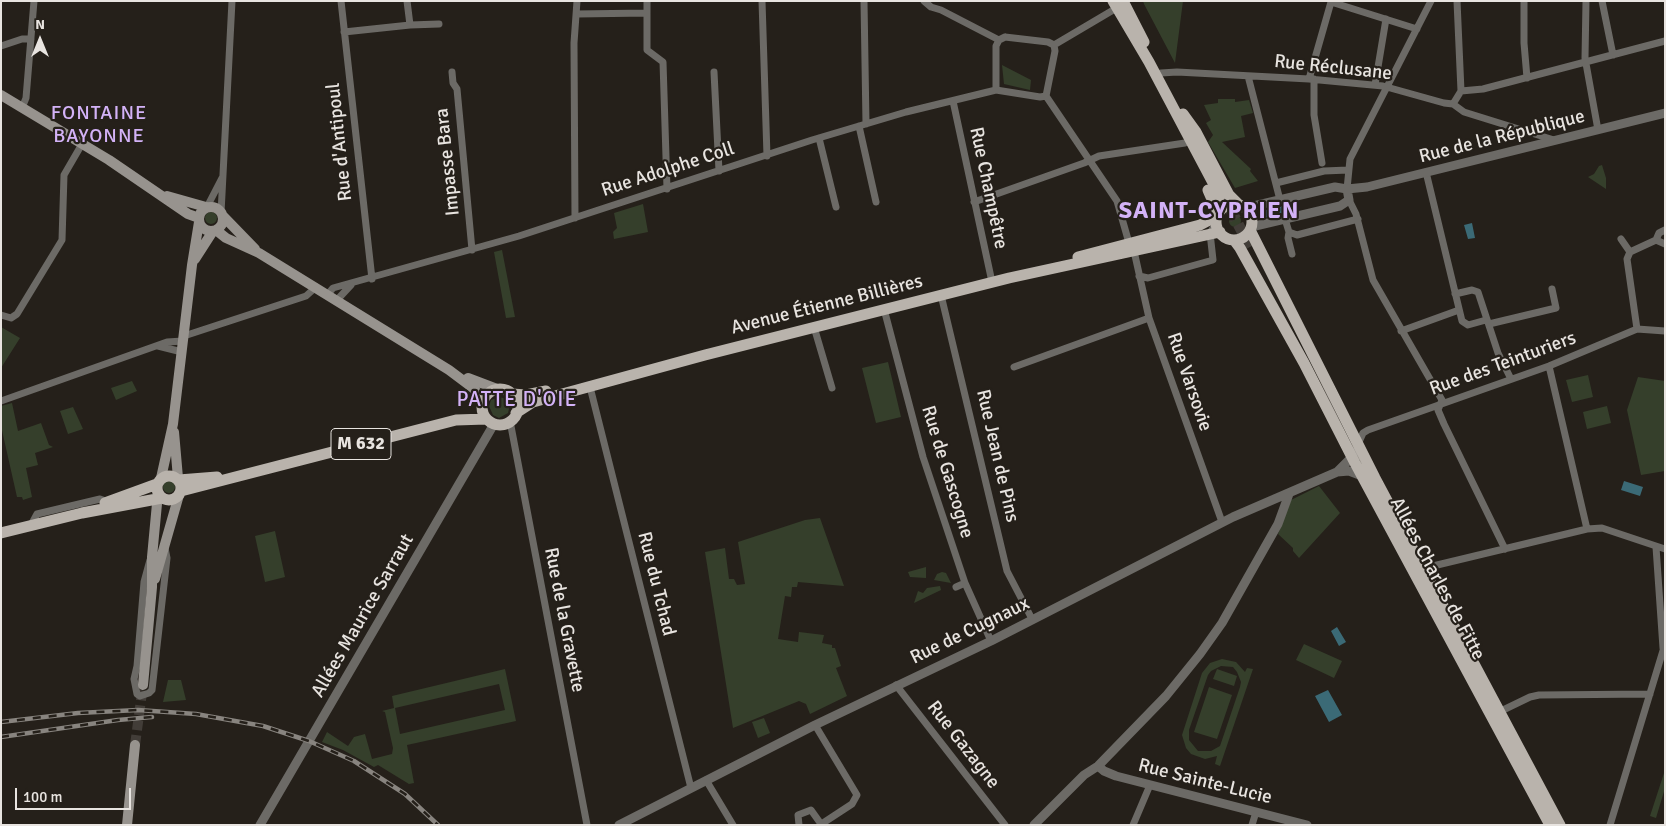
<!DOCTYPE html>
<meta charset="utf-8">
<style>
body{margin:0}
#map{position:relative;width:1666px;height:826px;overflow:hidden;background:#25201a;font-family:Signika,sans-serif}
canvas{display:block}
.frame{position:absolute;inset:0;border:2px solid #e8e4e0;pointer-events:none}
.north{position:absolute;left:15px;top:15px;width:50px;height:50px;-webkit-text-stroke:4px #25201a;paint-order:stroke;rotate:0deg;font-size:14px;font-weight:700;line-height:20px;text-align:center;color:#e8e4e0}
.north::after{content:'';display:block;margin:auto;width:18px;height:22px;background:#e8e4e0;clip-path:polygon(50% 0,100% 100%,50% 72%,0 100%)}
.scale{position:absolute;left:15px;top:788px;width:116px;height:22px;box-sizing:border-box;border:2px solid #e8e4e0;border-top:0;padding-left:6px;font-size:15px;line-height:18px;white-space:nowrap;color:#e8e4e0;-webkit-text-stroke:4px #25201a;paint-order:stroke}
</style>
<div id="map">
<canvas width="1666" height="826"></canvas>
<div class="frame"></div>
<div class="north">N</div>
<div class="scale">100 m</div>
</div>
<script>
const ctx = document.querySelector('canvas').getContext('2d');
ctx.lineJoin = 'round';
function fill(path, color) { ctx.fillStyle = color; ctx.fill(path, 'evenodd'); }
const toPath = rows => new Path2D(rows.map(r => 'M' + r).join(''));
function trace(path, color, width, dash) { ctx.strokeStyle = color; ctx.lineWidth = width; ctx.lineCap = dash ? 'butt' : 'round'; ctx.setLineDash(dash || []); ctx.stroke(path); }
function label(font, color, halo, rows, align = 'center') {
  ctx.font = font + ' Signika,sans-serif'; ctx.lineWidth = 4.5; ctx.setLineDash([]); ctx.textBaseline = 'middle'; ctx.strokeStyle = halo; ctx.fillStyle = color; for (const [text, x, y, turn = 0] of rows) {
    ctx.save(); ctx.translate(x, y); ctx.rotate((+turn || 0) * Math.PI / 180); ctx.textAlign = isNaN(turn) ? turn : align; if (halo) ctx.strokeText(text, 0, 0); ctx.fillText(text, 0, 0); ctx.restore();
  }
}
fill(toPath([
 [1143,1,1183,1,1175,63,1144,4],
 [1002,65,1031,80,1030,90,1004,84],
 [1218,99,1235,99,1235,102,1249,100,1253,113,1241,116,1245,137,1222,142,1251,169,1250,171,1258,181,1235,188,1208,142,1213,135,1206,123,1211,120,1204,105,1218,103],
 [1602,165,1606,178,1606,189,1588,177,1594,174,1599,166],
 [643,204,648,232,614,239,613,232,617,228,614,213],
 '205 218a6 6 0 1 1 12 0a6 6 0 1 1-12 0Z',
 '1229 221a6 6 0 1 1 12 0a6 6 0 1 1-12 0Z',
 [502,250,515,317,506,318,494,252],
 [1,327,20,338,1,368],
 [888,362,901,417,876,423,862,368],
 [1588,375,1593,397,1572,402,1566,380],
 [1638,377,1665,381,1665,471,1641,475,1627,410],
 [132,381,137,391,116,400,111,388],
 [499,397,507,399,510,404,508,413,499,418,493,415,489,406,491,400],
 [12,403,18,431,41,423,49,445,53,447,35,453,38,465,26,468,32,497,23,500,22,497,17,497,1,426,1,406],
 [1607,406,1611,423,1587,429,1583,412],
 [73,407,83,429,68,434,60,411],
 '163 487a6 6 0 1 1 12 0a6 6 0 1 1-12 0Z',
 [1319,486,1340,513,1299,558,1293,551,1293,548,1278,534,1291,500],
 [820,518,844,586,798,582,797,587,792,587,791,597,785,596,778,639,798,642,799,632,824,635,822,643,832,645,832,648,835,648,841,666,836,668,847,696,810,714,806,704,799,701,733,728,705,552,725,548,729,579,734,579,737,585,745,584,738,542,805,520],
 [275,531,285,577,265,582,255,536],
 [926,567,926,578,910,577,908,572],
 [942,572,946,573,951,583,934,580,937,574],
 [940,586,941,590,914,603,918,591,923,593,927,588],
 [1304,644,1342,661,1334,678,1296,660],
 [1222,659,1236,662,1245,672,1247,668,1253,669,1220,766,1215,764,1217,756,1205,759,1191,754,1186,748,1182,735,1202,673,1210,663],
 [1221,666,1233,667,1237,672,1241,682,1240,687,1220,746,1211,751,1198,751,1189,740,1189,730,1208,675,1211,671],
 [505,669,516,721,407,745,414,783,409,784,378,765,374,767,343,750,322,742,327,732,348,746,354,737,365,734,372,759,392,754,393,748,385,712,382,711,394,708,392,696],
 [499,684,505,710,400,734,395,708],
 [1217,669,1237,676,1234,686,1213,679],
 [168,680,181,680,186,700,163,702],
 [1209,687,1232,695,1217,739,1194,732],
 [764,718,770,733,758,738,752,722],
 [1665,770,1665,788,1656,818,1650,816]
]), '#353f2b');
fill(toPath([
 [1282,206,1284,213,1264,218,1262,211],
 [1472,223,1475,238,1468,239,1464,225],
 [1624,481,1643,487,1640,496,1621,490],
 [1337,627,1346,642,1339,646,1331,631],
 [1328,690,1342,715,1329,722,1315,696]
]), '#3b6a76');
trace(toPath([
 [135,745,143,685]
]), '#423d38', 10, [10, 5]);
trace(toPath([
 [1223,195,1250,247]
]), '#423d38', 11, [11, 5.5]);
trace(toPath([
 [341,1,372,279],
 [647,1,647,50,663,62,667,189],
 [762,1,767,156],
 [864,1,866,124],
 [924,1,931,7,941,10,999,40],
 [1524,1,1524,43,1527,78],
 [1586,1,1585,58,1598,130],
 [1602,1,1613,55],
 [577,14,647,13],
 [410,25,439,24],
 [344,32,410,25,407,1],
 [1005,37,1048,42,1054,45,1055,51,1046,96,1040,97,996,90,996,46,999,40,1005,37],
 [1054,45,1120,6],
 [1,46,22,39,31,39],
 [452,72,453,83,457,89,472,250],
 [714,72,719,171],
 [1161,73,1177,72,1309,79,1383,86,1444,103,1453,104,1464,112,1554,140],
 [1248,76,1280,200],
 [1309,79,1331,2,1417,29],
 [1314,79,1314,115,1322,163],
 [1375,85,1386,19],
 [1461,91,1483,89,1665,41],
 [1046,96,1117,201,1129,243],
 [953,101,992,282],
 [1453,104,1461,91,1457,1],
 [22,108,26,98,34,1],
 [859,126,876,202],
 [819,138,836,207],
 [1426,172,1462,321,1468,325,1486,320],
 [1276,183,1324,171,1348,170],
 [1347,189,1350,159,1431,1],
 [1349,200,1356,214,1373,280,1442,400,1438,410,1444,424,1505,549],
 [974,202,1084,163,1099,156,1185,143],
 [207,207,222,178],
 [221,213,232,1],
 [575,218,574,43,577,1],
 [1285,219,1289,232,1297,235,1358,219],
 [1289,232,1288,238,1292,254],
 [1621,239,1630,252],
 [1656,240,1659,233,1665,230],
 [1656,240,1665,244],
 [1134,251,1149,318,1222,522],
 [1630,252,1627,259,1637,329],
 [1630,252,1656,240],
 [1139,276,1148,278,1213,260,1210,233,1216,223],
 [328,294,333,288,519,236,812,140,906,112,996,90],
 [1455,294,1472,290,1478,292,1498,353,1511,379],
 [941,295,1007,571,1032,619],
 [337,300,351,285],
 [884,309,923,457,965,583,991,641],
 [1,315,11,318,17,314,62,240,64,175,82,144],
 [1489,324,1556,308,1552,289],
 [814,327,832,388],
 [1401,331,1459,310],
 [184,336,306,296,316,287],
 [158,346,182,352],
 [1549,366,1587,529],
 [1014,367,1149,318],
 [590,387,691,788],
 [1,401,167,342,183,341],
 [510,421,587,825],
 [1359,442,1363,433,1368,430,1549,366,1637,329,1665,331],
 [31,525,37,514,100,499,108,502],
 [1656,547,1663,648],
 [150,560,144,582,137,666,134,679,137,694,140,696,149,693,152,690,167,558,165,548],
 [1426,570,1433,566,1587,529,1602,528,1665,549],
 [956,587,965,583],
 [896,685,1005,825],
 [1496,710,1501,711,1530,697,1539,695,1650,694],
 [815,725,857,795,852,804,820,825],
 [706,780,733,825],
 [799,825,798,815,811,810,821,824],
 [1133,825,1150,785],
 [1252,825,1256,812],
 [1610,825,1665,644]
]), '#6c6a66', 7);
trace(toPath([
 [1245,208,1335,187,1347,189,1367,187,1665,113],
 [1251,227,1340,206,1349,200,1347,189],
 [1337,472,1352,457,1354,452],
 [1098,766,1104,771,1116,776,1307,825],
 [260,825,494,424],
 [619,825,815,725,991,641,1233,517,1337,472,1349,471,1362,476],
 [1034,825,1084,775,1098,766,1166,696,1200,654,1222,623,1278,524,1289,494]
]), '#6c6a66', 9);
trace(toPath([
 [1,95,109,160,188,214,199,218],
 [167,196,206,207],
 '199 219a12 12 0 1 1 24 0a12 12 0 1 1-24 0Z',
 [223,216,255,249],
 [216,230,226,238,259,253,449,370,473,388,483,400],
 [195,259,213,231],
 [468,378,497,389],
 [174,432,178,478],
 [161,478,173,424,192,265,199,222],
 [155,579,179,495],
 [143,685,152,587,152,557,158,493],
 [127,825,135,745]
]), '#97938e', 10);
trace(toPath([
 [1113,1,1149,62,1220,196],
 [1123,1,1144,42],
 [1183,114,1196,132,1229,195,1238,204],
 [1208,190,1218,213],
 '1216 222a18 18 0 1 1 36 0a18 18 0 1 1-36 0Z',
 [1250,230,1375,478,1560,825],
 [1234,240,1240,248,1304,363,1355,463,1550,825],
 [1078,257,1200,225,1217,216],
 '482 407a18 18 0 1 1 36 0a18 18 0 1 1-36 0Z',
 [512,394,526,395,546,391],
 [516,413,533,402,705,355,1009,278,1220,232],
 '157 488a12 12 0 1 1 24 0a12 12 0 1 1-24 0Z',
 [179,480,217,477],
 [181,491,456,420,486,419],
 [105,503,157,484],
 [1,533,82,513,162,498]
]), '#b9b3ac', 11);
const rail = toPath([
 [1,722,78,713,138,710,196,714,263,726,309,741,354,761,405,794,438,825],
 [1,737,118,720,152,717]
]);
trace(rail, '#88847f', 4.5);
trace(rail, '#25201a', 2.5, [8]);
for (const [x, y, w] of [
 [361,444,60]
]) { const box = new Path2D(); box.roundRect(x - w / 2, y - 15.5, w, 31, 4); ctx.fillStyle = '#25201a'; ctx.fill(box); trace(box, '#e8e4e0', 1); }
label('bold 18px', '#e8e4e0', null, [
 ["M 632",361,444]
]);
label('19px', '#e8e4e0', '#25201a', [
 ["Rue Réclusane",1333,68,6],
 ["Rue de la République",1502,137,-14],
 ["Rue d'Antipoul",340,142,-96],
 ["Impasse Bara",448,162,-96],
 ["Rue Adolphe Coll",668,170,-18],
 ["Rue Champêtre",988,188,78],
 ["Avenue Étienne Billières",827,305,-14],
 ["Rue des Teinturiers",1503,364,-20],
 ["Rue Varsovie",1189,382,71],
 ["Rue Jean de Pins",997,456,77],
 ["Rue de Gascogne",947,472,73],
 ["Allées Charles de Fitte",1437,579,62],
 ["Rue du Tchad",656,584,76],
 ["Allées Maurice Sarraut",363,616,-60],
 ["Rue de la Gravette",564,620,79],
 ["Rue de Cugnaux",970,631,-26],
 ["Rue Gazagne",963,745,52],
 ["Rue Sainte-Lucie",1205,782,14]
]);
ctx.letterSpacing = '1px';
label('20px', '#d3b2f7', '#25201a', [
 ["FONTAINE",99,114],
 ["BAYONNE",99,137]
]);
ctx.letterSpacing = '0px';
ctx.letterSpacing = '1px';
label('21px', '#d3b2f7', '#25201a', [
 ["PATTE D'OIE",517,400]
]);
ctx.letterSpacing = '0px';
ctx.letterSpacing = '1px';
label('bold 24px', '#d3b2f7', '#25201a', [
 ["SAINT-CYPRIEN",1209,212]
]);
ctx.letterSpacing = '0px';
</script>
